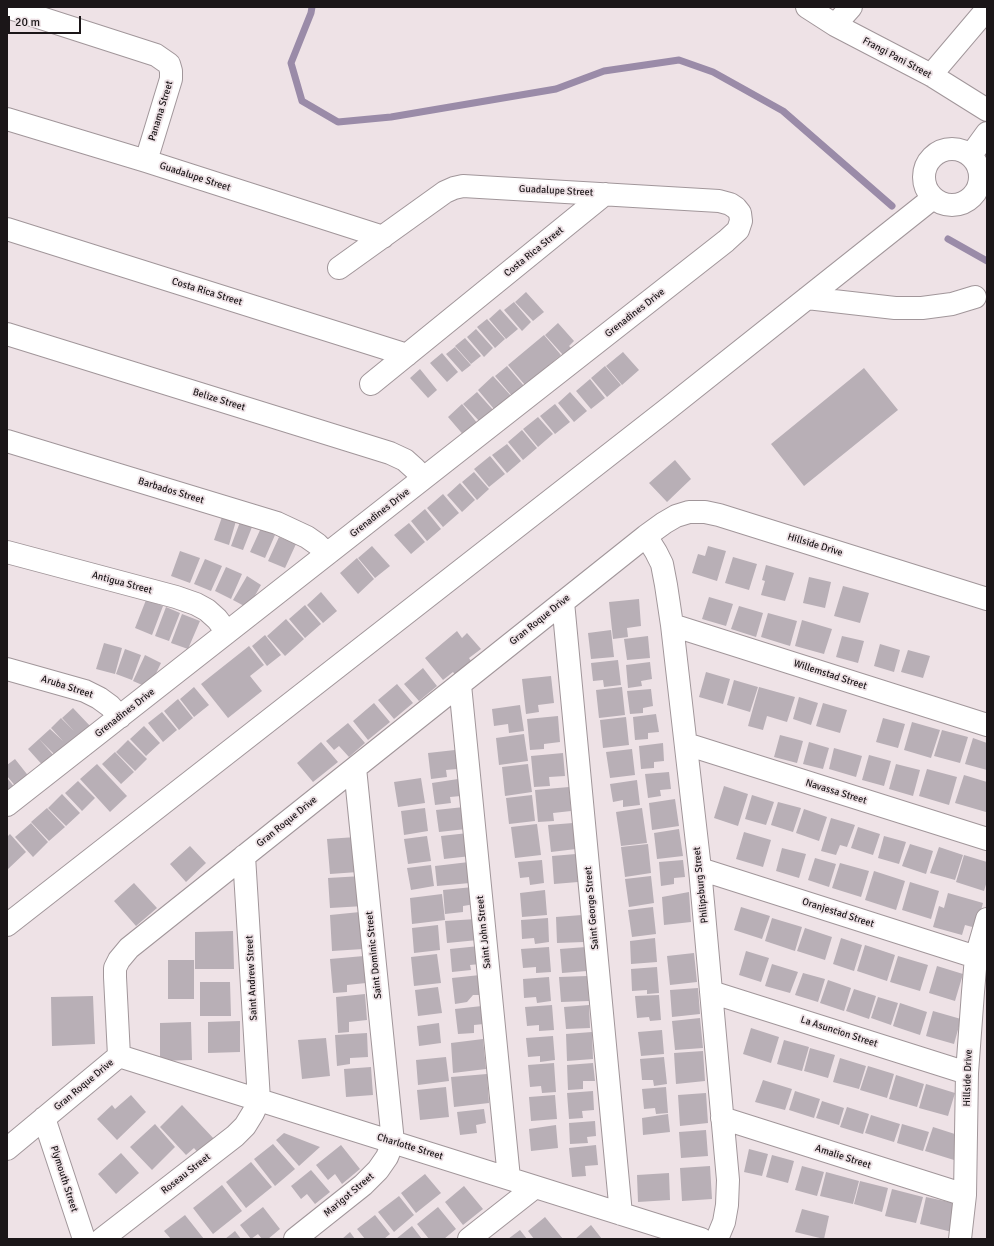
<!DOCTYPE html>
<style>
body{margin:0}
#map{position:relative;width:994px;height:1246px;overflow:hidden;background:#eee2e6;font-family:Signika,sans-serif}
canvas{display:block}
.frame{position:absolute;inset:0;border:8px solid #1b1618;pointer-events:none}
.scale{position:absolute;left:8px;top:16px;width:73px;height:18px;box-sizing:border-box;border:2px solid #1b1618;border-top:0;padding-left:5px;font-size:12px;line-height:14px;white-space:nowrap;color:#1b1618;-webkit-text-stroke:3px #eee2e6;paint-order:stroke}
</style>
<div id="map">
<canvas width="994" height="1246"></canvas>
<div class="frame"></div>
<div class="scale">20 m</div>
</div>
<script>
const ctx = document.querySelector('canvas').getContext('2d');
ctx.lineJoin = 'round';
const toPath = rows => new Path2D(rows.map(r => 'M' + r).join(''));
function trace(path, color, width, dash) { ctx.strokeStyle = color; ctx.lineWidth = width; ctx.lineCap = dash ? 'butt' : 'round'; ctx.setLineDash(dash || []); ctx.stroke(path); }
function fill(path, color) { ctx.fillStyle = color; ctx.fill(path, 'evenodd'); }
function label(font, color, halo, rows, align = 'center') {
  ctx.font = font + ' Signika,sans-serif'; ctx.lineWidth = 3.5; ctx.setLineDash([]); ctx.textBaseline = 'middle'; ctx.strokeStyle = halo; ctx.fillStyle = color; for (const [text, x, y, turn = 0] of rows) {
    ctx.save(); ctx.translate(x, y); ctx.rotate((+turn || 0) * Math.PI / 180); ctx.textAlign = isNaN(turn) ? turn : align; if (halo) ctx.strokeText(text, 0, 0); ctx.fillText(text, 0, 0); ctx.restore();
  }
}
trace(toPath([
 [312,7,311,13,291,63,302,101,338,122,391,117,556,89,604,71,679,60,713,72,783,111,892,206],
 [948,239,987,261]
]), '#9a8ba8', 7);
fill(toPath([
 [526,292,544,312,533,321,515,302],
 [514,302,531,322,522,331,504,310],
 [500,309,518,329,506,339,489,319],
 [487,319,505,339,495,348,477,327],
 [558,323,574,341,569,346,571,348,563,355,545,335],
 [476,329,493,348,484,357,467,337],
 [544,335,561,355,537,375,526,361,537,375,525,385,508,365],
 [465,338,481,356,471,364,455,346],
 [455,347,471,365,462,372,446,354],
 [623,352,639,370,622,385,606,366],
 [442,353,458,372,447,382,430,363],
 [507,366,524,386,512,396,495,376],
 [605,366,621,385,607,397,591,378],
 [864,368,898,410,804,486,771,444],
 [420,369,437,390,428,398,410,378],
 [493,376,512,397,501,406,500,404,494,409,478,390],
 [590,379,605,398,591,409,576,391],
 [477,392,494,411,481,423,463,404],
 [570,392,587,411,574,422,558,403],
 [462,404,478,424,466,438,448,417],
 [555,404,570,422,555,434,540,416],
 [538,417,553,434,538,447,523,429],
 [522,430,537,448,523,460,508,442],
 [507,444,521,461,507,473,492,455],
 [490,456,505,474,489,487,474,469],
 [675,460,691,479,667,502,649,483],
 [474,472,489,489,477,500,462,482],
 [460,483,475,500,462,512,447,495],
 [443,494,459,513,443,527,427,508],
 [425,509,441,529,427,541,411,521],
 [222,517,236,521,229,545,214,540],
 [240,522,252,527,243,550,231,546],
 [409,523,425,542,411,554,394,535],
 [261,528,275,535,265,558,250,552],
 [279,537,296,544,285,568,268,561],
 [372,546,390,566,375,578,358,558],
 [708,546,726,551,717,581,692,573,698,554,705,556],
 [180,551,200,558,190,583,171,576],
 [733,557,757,564,749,590,725,583],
 [357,558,374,579,358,594,340,573],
 [205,559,222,566,211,591,194,584],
 [766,565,794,573,785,601,761,595,765,581,762,580],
 [226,567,242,574,231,599,215,591],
 [247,576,261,585,248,608,233,600],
 [809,577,831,582,825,608,803,603],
 [843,586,869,593,860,623,834,616],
 [321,592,337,611,323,623,307,605],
 [709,597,733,604,726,626,702,619],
 [639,599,641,626,627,628,628,637,613,639,609,602],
 [146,600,163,606,152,635,135,628],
 [305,605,321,624,305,638,289,619],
 [739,606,763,613,756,637,731,629],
 [166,607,180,613,169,641,155,636],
 [768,613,797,621,790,646,761,637],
 [182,614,200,621,188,649,171,643],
 [286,619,304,639,285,656,267,636],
 [802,620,832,629,824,654,795,646],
 [611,630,614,657,591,659,588,633],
 [457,631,462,638,467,633,481,649,469,658,473,664,457,677,453,672,443,680,425,658],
 [265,635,281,655,267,666,252,646],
 [648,636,650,658,627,660,624,639],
 [842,636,864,641,858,663,836,657],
 [104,643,122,648,115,674,96,669],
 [880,644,900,650,894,672,874,666],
 [249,646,264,665,250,676,262,691,228,718,201,684],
 [125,649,141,655,132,680,116,674],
 [908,650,930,656,923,678,901,672],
 [145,655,161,663,149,688,133,681],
 [618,660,621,685,604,687,603,680,593,681,591,663],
 [650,662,652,679,641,681,642,686,628,688,626,665],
 [423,668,437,686,419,701,404,684],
 [706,672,730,679,723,704,699,697],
 [551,676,554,703,538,705,539,712,526,714,522,679],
 [734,680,758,687,750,712,727,705],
 [397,684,413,703,394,719,378,700],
 [194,687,209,705,194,717,180,699],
 [622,687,625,715,599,718,596,690],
 [759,687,795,697,787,722,767,716,763,730,748,726],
 [651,689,653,706,643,708,643,713,630,714,627,691],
 [799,697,818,703,811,725,793,719],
 [178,699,193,718,179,730,164,711],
 [374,703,390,722,368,740,353,721],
 [823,703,847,710,840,733,816,726],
 [520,705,524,731,509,733,508,724,494,726,492,709],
 [73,708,91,727,58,758,39,739,50,729,63,741,51,728,61,718,74,731,62,718],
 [162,712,177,730,163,742,148,723],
 [656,714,659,732,648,733,648,739,635,740,633,717],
 [558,716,560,742,544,744,544,749,530,750,527,719],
 [626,717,629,745,603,748,600,720],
 [883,718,905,724,898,748,876,742],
 [912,722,940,730,931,758,904,750],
 [348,723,365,743,349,757,339,746,334,750,326,741],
 [144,726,160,743,146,756,130,739],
 [942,730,968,737,960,763,934,756],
 [524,734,528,761,499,765,496,738],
 [780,735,803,741,797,763,774,757],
 [973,738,987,743,987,770,965,764],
 [39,739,57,759,46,769,28,749],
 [128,740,147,759,135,771,116,752],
 [321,742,338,762,313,782,297,763],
 [809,742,829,748,823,769,803,764],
 [663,743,664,761,654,762,654,768,641,769,639,746],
 [834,748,862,756,856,777,829,769],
 [632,749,635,775,610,778,606,752],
 [455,750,457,769,446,770,447,777,431,779,428,753],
 [115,752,134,772,121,784,102,764],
 [563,753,565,776,549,777,550,786,534,787,531,756],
 [869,755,891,761,884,786,862,780],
 [15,759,30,778,17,788,7,776,7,765],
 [97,764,127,796,110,812,80,779],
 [528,764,532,792,505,796,502,767],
 [896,764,920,770,913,796,889,789],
 [927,769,957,777,949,805,919,796],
 [669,772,671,789,660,790,661,796,648,798,645,774],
 [964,775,987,782,986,812,955,803],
 [7,778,16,789,7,796],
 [421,778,425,803,398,807,394,782],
 [458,779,461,796,450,797,451,803,435,805,432,783],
 [637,780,640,805,623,807,623,800,613,802,610,784],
 [78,781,95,798,82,811,65,793],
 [724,786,748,794,738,826,714,818],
 [569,787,571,811,553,813,554,821,538,822,535,790],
 [62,794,80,813,66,826,48,808],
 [532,795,535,821,509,824,506,798],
 [752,795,774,802,766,825,745,819],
 [675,799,679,826,652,830,649,803],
 [778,802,801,808,793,832,771,825],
 [464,807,466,829,439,832,436,810],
 [47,808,65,827,49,841,31,822],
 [425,808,428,831,404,835,401,811],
 [642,808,647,843,621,846,616,812],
 [804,809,827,817,819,841,796,833],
 [831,818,855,825,847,847,840,845,836,855,821,851],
 [31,823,48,842,33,857,15,837],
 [573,823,576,849,551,852,548,825],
 [537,824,541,855,515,858,511,827],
 [858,827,880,834,873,855,851,848],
 [679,829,683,856,657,859,654,833],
 [744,832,771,840,763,867,736,859],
 [468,833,471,856,444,859,441,836],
 [10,834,26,852,7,870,7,837],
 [427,836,431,861,408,864,404,839],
 [884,836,906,842,899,864,878,858],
 [356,837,358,872,330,874,327,839],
 [648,844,651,873,625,877,621,847],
 [910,844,933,851,926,874,902,866],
 [190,846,206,863,186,882,170,864],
 [939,847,963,855,955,880,930,873],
 [782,848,806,854,799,878,776,871],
 [576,854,578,882,554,884,552,856],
 [964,855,987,862,987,881,984,891,956,882],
 [815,858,836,864,829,887,808,880],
 [542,860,544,883,530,885,529,877,520,878,518,862],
 [683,860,685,877,674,878,674,884,661,886,659,862],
 [469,862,470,883,437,886,435,866],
 [840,863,869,871,861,897,832,888],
 [431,865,434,886,411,890,407,868],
 [874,871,905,881,896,910,865,900],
 [362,876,364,906,330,908,328,878],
 [651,876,654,903,629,907,625,879],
 [910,882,939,891,931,919,902,910],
 [134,883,157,908,136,926,114,901],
 [473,887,475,904,463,906,463,912,445,914,443,890],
 [545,890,547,915,522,917,520,893],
 [689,892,691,922,664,925,662,897],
 [948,893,983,903,976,928,965,925,962,935,933,927,939,906,944,908],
 [442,894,445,920,412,924,410,898],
 [653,907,656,934,632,937,628,910],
 [741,907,770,916,762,939,734,930],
 [360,912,363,949,332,951,330,915],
 [582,915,584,942,557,943,556,917],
 [548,918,549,942,535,944,534,938,522,939,521,920],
 [772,918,802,927,795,951,765,941],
 [476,919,478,940,447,943,445,921],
 [438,925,440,950,414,953,412,928],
 [805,928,832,937,825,960,797,951],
 [233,931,234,969,195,969,195,932],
 [655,938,657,962,631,964,630,941],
 [841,938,862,945,854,971,833,964],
 [865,945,895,955,887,981,857,971],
 [479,946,480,964,470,965,471,970,452,972,450,949],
 [549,947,551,972,536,973,536,967,523,968,521,949],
 [586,947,587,971,562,973,560,949],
 [746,951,769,958,761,982,739,975],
 [694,953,697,982,670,985,667,956],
 [437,954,441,983,414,986,411,957],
 [364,956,366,983,347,985,347,992,333,993,330,959],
 [898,956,928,965,920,991,890,982],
 [168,960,194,960,194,999,168,999],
 [772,964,798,972,790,993,765,986],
 [937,966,963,974,955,1001,929,993],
 [657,967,659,993,647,994,647,990,632,991,631,969],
 [803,973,825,979,818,1002,795,995],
 [480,975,482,995,473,995,467,1002,455,1004,452,978],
 [587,976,589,1001,561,1002,559,977],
 [549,977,551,1001,537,1003,536,997,524,998,523,979],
 [828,980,851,988,844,1011,820,1003],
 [200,982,230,982,231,1016,200,1016],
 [438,987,442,1013,418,1016,415,990],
 [698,988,700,1014,672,1017,670,990],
 [854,989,876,996,869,1019,846,1011],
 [365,994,367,1020,349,1022,349,1032,338,1033,336,997],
 [659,995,661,1020,650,1021,649,1017,637,1018,635,996],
 [93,996,95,1044,52,1046,51,997],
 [878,997,898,1003,891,1025,871,1018],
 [900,1003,927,1012,920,1035,893,1026],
 [552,1005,554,1030,539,1031,539,1025,527,1026,525,1007],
 [589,1005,590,1028,566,1029,564,1007],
 [482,1006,484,1024,474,1025,474,1033,458,1034,455,1009],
 [933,1011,961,1019,954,1044,926,1036],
 [700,1018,703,1048,675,1050,672,1021],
 [240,1021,240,1052,208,1053,208,1022],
 [191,1022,192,1060,160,1061,160,1023],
 [439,1023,441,1043,419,1046,417,1026],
 [751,1028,779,1037,771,1063,743,1054],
 [662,1030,664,1054,641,1056,638,1032],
 [592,1032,593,1059,567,1061,566,1034],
 [367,1033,368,1057,350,1058,350,1064,337,1066,335,1035],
 [553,1036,555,1060,540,1062,540,1056,528,1057,526,1038],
 [326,1038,330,1076,302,1079,298,1040],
 [483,1039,486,1069,453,1073,451,1043],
 [784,1040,809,1047,802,1071,777,1064],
 [810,1048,835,1055,828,1078,804,1071],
 [703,1051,705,1081,676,1084,674,1053],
 [446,1057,449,1081,418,1085,416,1060],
 [664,1057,667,1084,654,1086,653,1080,642,1080,640,1059],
 [840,1058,866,1066,859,1089,833,1082],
 [554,1063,556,1092,542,1093,541,1086,530,1087,528,1065],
 [593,1063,595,1081,583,1081,583,1089,568,1090,567,1065],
 [868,1066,894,1074,887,1098,860,1090],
 [371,1067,373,1095,346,1097,344,1069],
 [487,1074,489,1103,454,1107,451,1077],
 [896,1075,924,1084,917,1107,889,1099],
 [763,1080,792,1089,785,1110,755,1102],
 [926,1084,955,1093,948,1116,919,1108],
 [446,1087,449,1117,420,1120,417,1090],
 [666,1087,668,1113,656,1114,655,1108,644,1109,642,1089],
 [593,1091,594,1110,582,1111,583,1118,569,1119,567,1093],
 [795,1091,820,1099,814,1118,789,1110],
 [706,1093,708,1123,680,1126,678,1095],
 [131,1095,146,1112,117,1140,97,1119,112,1105,115,1109],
 [555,1095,557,1119,531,1121,529,1097],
 [822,1101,844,1108,839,1125,816,1118],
 [182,1105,215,1140,200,1155,194,1148,186,1155,160,1127],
 [847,1107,869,1114,863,1134,840,1127],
 [484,1109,486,1123,476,1125,477,1133,460,1135,457,1112],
 [668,1114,670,1132,643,1135,642,1118],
 [871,1115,900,1124,894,1142,865,1133],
 [595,1121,596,1136,587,1137,588,1143,570,1144,569,1123],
 [155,1124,175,1147,152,1170,130,1147],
 [902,1124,929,1132,923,1151,897,1143],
 [556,1125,558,1148,531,1151,529,1129],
 [933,1127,961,1136,954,1160,925,1151],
 [706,1130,708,1156,681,1158,679,1132],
 [284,1133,320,1147,299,1166,276,1140],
 [273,1144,295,1169,275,1186,254,1159],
 [341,1145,360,1169,342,1184,335,1174,328,1180,316,1165],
 [596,1145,598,1165,585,1166,586,1176,572,1177,569,1148],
 [749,1149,768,1154,762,1176,744,1172],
 [121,1153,139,1173,116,1194,98,1174],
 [772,1155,794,1161,788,1183,766,1177],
 [251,1162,272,1187,246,1208,226,1182],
 [710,1166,712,1199,682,1201,680,1168],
 [802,1166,824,1172,817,1196,795,1190],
 [311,1170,330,1192,315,1204,307,1194,301,1199,291,1186],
 [826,1172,859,1181,853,1204,820,1196],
 [669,1173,670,1200,638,1202,637,1175],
 [425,1174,441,1193,416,1213,401,1193],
 [860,1181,888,1188,882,1212,854,1204],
 [222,1185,242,1211,213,1234,193,1208],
 [464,1186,483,1209,463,1225,445,1202],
 [892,1189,923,1197,916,1223,885,1216],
 [399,1196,414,1215,394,1232,378,1212],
 [926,1197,963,1205,956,1233,920,1224],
 [263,1207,280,1229,268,1239,262,1239,258,1234,251,1239,240,1225],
 [438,1207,456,1229,444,1239,429,1239,417,1224],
 [802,1209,829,1216,824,1239,795,1232],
 [185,1215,204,1239,171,1239,164,1231],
 [375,1215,390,1234,384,1239,365,1239,357,1229],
 [545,1217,563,1239,534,1239,528,1231],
 [591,1225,602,1239,575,1239],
 [412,1226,422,1239,396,1239],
 [520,1230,527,1239,508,1239],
 [235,1231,241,1239,225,1239],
 [350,1232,355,1239,342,1239]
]), '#b8afb6');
const minor = toPath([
 [7,7,156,55,169,64,171,71,171,79,146,161],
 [807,7,835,25,931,75,987,110],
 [835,25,851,7],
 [931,75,987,9],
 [7,119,146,161,383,237],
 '924 177a28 28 0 1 1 56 0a28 28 0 1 1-56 0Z',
 [971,155,987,133],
 [7,229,407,355],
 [807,298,895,308,922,308,952,304,975,297],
 [7,334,390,453,405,460,415,469,424,478],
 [371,384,605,194],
 [7,441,277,523,307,537,317,544,327,554],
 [646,536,656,552,662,564,666,585,672,625,700,869,728,1180,727,1205,724,1222,717,1239],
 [7,552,176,597,196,604,207,610,217,619,227,632],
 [563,602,621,1214],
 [672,625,987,725],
 [7,669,85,691,99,698,110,706,120,717],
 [460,685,509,1178],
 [686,744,987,839],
 [7,805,726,241,738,230,741,221,740,213,736,208,730,204,719,201,463,186,454,188,445,192,339,268],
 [700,869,976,957],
 [7,925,665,411,933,198],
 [711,992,967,1073],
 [119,1056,115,977,115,968,119,960,129,948,646,536,664,523,676,516,689,512,705,512,719,515,987,599],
 [119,1056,701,1239],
 [44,1118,84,1239],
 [722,1118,965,1195],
 [7,1149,119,1056],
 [102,1239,235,1136,245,1126,253,1113,259,1100,244,856],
 [295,1239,363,1185,378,1170,387,1157,393,1142,355,768],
 [469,1239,535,1187],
 [960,1239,965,1195,967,1073,973,992,976,957,987,919]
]);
trace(minor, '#a1969a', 24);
trace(minor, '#fff', 22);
label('10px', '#1b1618', '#eee2e6', [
 ["Frangi Pani Street",897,58,28],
 ["Panama Street",161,111,-73],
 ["Guadalupe Street",195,177,18],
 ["Guadalupe Street",556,191,3],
 ["Costa Rica Street",534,252,-39],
 ["Costa Rica Street",207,292,17],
 ["Grenadines Drive",635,313,-38],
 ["Belize Street",219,400,17],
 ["Barbados Street",171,491,17],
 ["Grenadines Drive",380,513,-38],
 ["Hillside Drive",815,545,17],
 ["Antigua Street",122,583,15],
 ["Gran Roque Drive",540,620,-39],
 ["Willemstad Street",830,675,18],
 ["Aruba Street",67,687,18],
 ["Grenadines Drive",125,713,-38],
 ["Navassa Street",836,792,17],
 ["Gran Roque Drive",287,822,-39],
 ["Philipsburg Street",701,885,-96],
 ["Saint George Street",592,908,-95],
 ["Oranjestad Street",838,913,18],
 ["Saint John Street",484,932,-96],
 ["Saint Dominic Street",374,955,-96],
 ["Saint Andrew Street",252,978,-93],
 ["La Asuncion Street",839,1032,18],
 ["Hillside Drive",968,1078,-88],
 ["Gran Roque Drive",84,1085,-40],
 ["Charlotte Street",410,1147,17],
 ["Amalie Street",843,1157,18],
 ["Roseau Street",186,1174,-38],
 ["Plymouth Street",64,1179,72],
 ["Marigot Street",349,1195,-40]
]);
</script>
